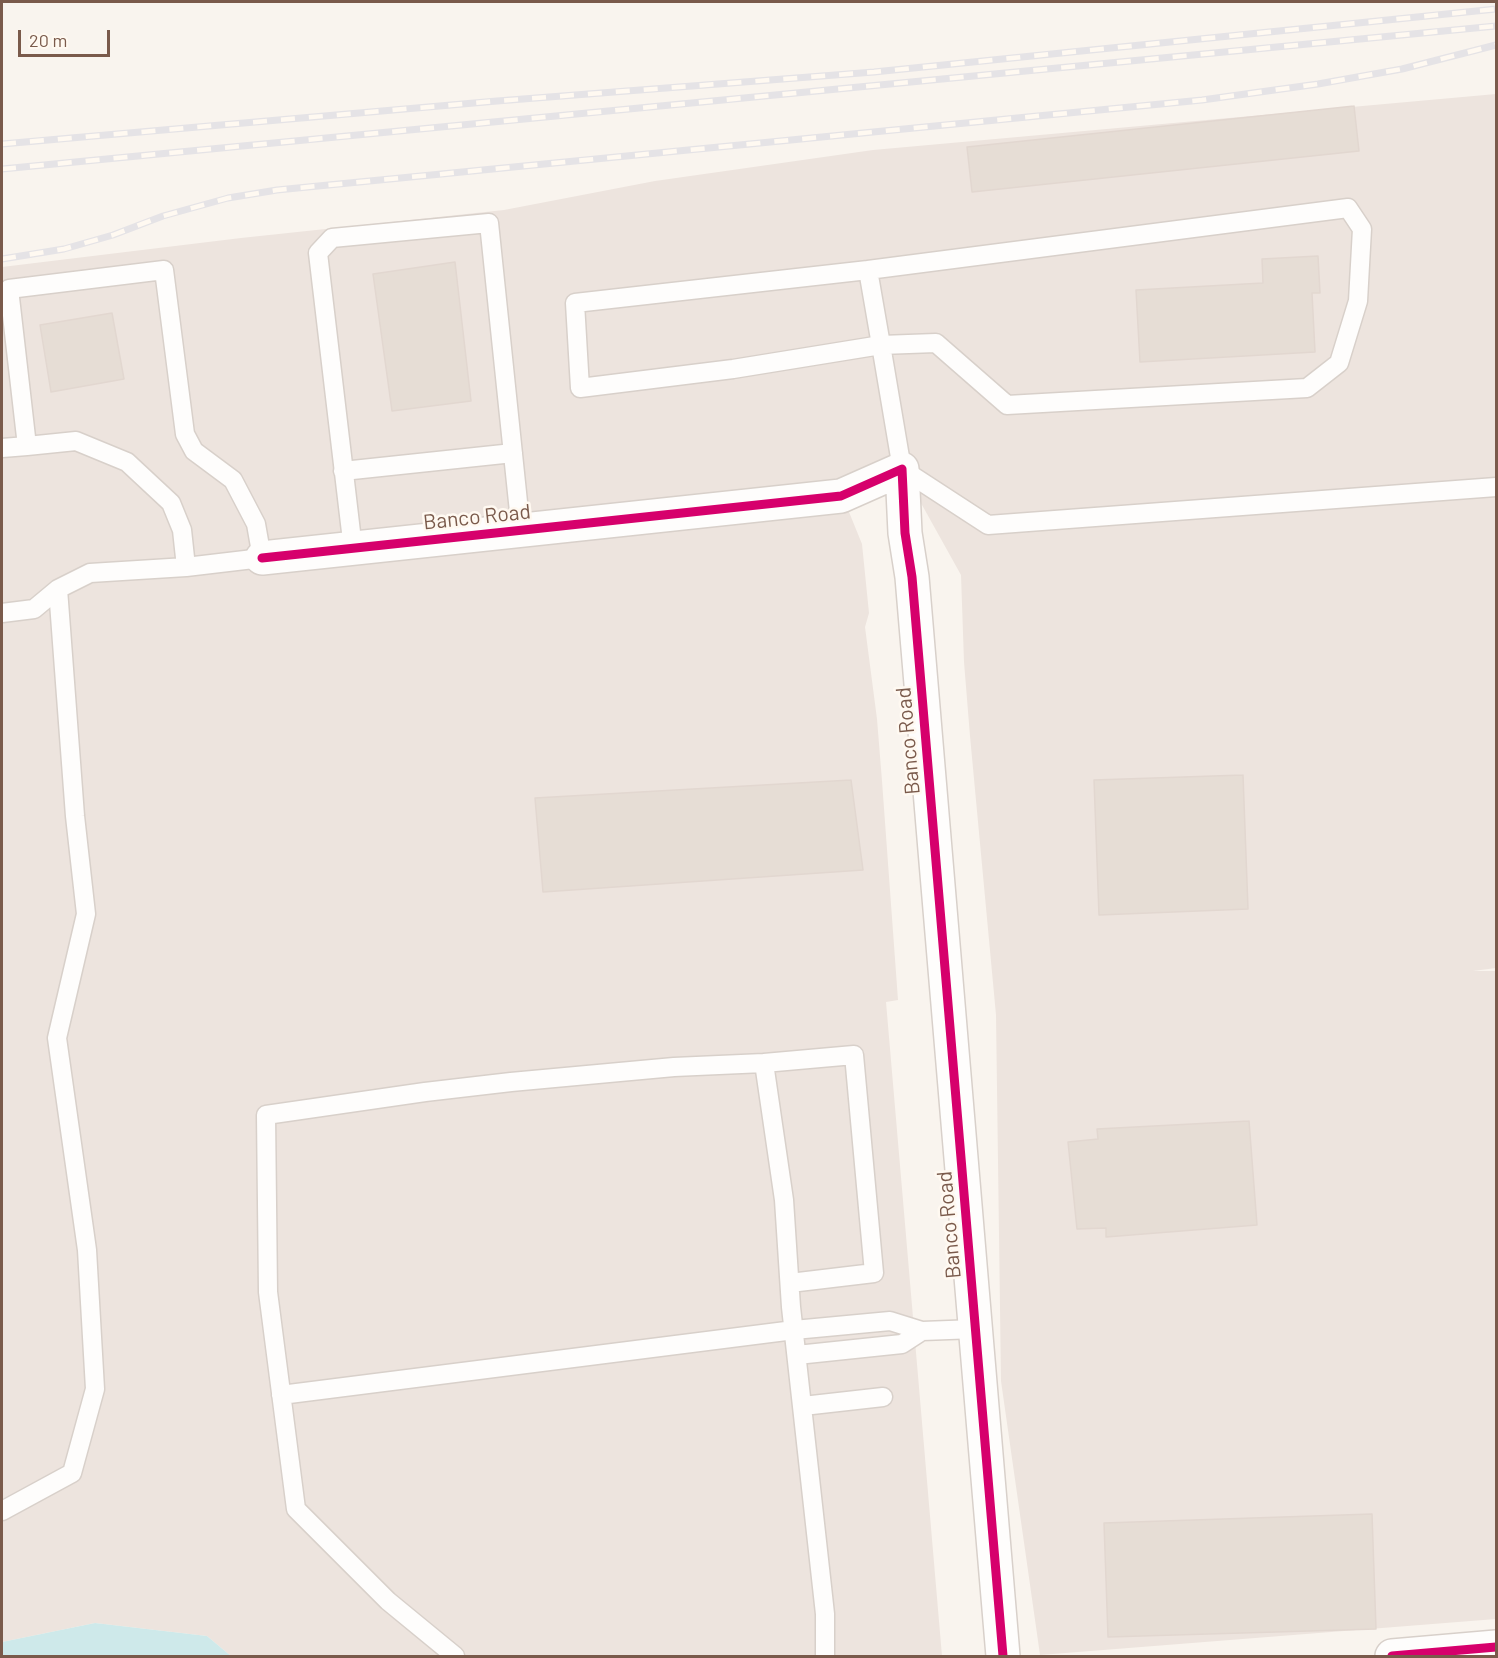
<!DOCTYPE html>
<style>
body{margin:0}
#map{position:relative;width:1498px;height:1658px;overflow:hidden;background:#f9f4ee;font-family:Barlow,sans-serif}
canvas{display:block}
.frame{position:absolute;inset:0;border:3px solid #7a5a4b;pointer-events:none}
.scale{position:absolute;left:18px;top:30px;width:92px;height:27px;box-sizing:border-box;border:3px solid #7a5a4b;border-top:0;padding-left:8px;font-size:18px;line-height:21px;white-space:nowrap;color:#7a5a4b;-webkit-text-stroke:4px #fff9f1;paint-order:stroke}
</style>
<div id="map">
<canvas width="1498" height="1658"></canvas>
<div class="frame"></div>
<div class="scale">20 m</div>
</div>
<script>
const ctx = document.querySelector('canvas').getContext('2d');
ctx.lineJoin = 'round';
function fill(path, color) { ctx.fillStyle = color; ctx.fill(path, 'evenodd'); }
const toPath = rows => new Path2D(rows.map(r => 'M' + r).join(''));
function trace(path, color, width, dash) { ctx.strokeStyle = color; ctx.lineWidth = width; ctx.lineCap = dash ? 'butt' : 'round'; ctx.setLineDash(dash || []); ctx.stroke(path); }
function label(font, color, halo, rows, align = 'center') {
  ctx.font = font + ' Barlow,sans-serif'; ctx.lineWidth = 5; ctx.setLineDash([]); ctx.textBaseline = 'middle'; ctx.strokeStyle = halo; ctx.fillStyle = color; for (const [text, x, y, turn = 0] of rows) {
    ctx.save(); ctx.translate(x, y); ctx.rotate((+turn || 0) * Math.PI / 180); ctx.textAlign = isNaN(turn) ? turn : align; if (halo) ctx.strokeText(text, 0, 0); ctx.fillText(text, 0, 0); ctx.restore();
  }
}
fill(toPath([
 [1496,94,1496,968,1473,971,1496,971,1496,1619,1040,1655,1001,1381,996,1015,970,736,964,662,961,575,902,469,838,485,862,544,869,613,865,627,877,719,882,781,898,1000,886,1002,942,1656,231,1656,207,1636,95,1623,2,1642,2,267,241,238,504,210,655,181,873,150]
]), '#ede4de');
fill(toPath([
 [95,1623,207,1636,231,1656,2,1656,2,1642]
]), '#cee9ea');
const building = toPath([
 [1354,106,1359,151,972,192,967,147,1354,106],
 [1318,256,1320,293,1312,293,1315,352,1140,362,1136,290,1263,283,1262,259,1318,256],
 [455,262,471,401,392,411,373,274,455,262],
 [112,313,124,379,51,392,40,325,112,313],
 [1243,775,1248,909,1099,915,1094,780,1243,775],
 [851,780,863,870,543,892,535,798,851,780],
 [1249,1121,1257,1225,1106,1237,1106,1228,1077,1229,1068,1142,1098,1139,1097,1129,1249,1121],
 [1372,1514,1376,1629,1108,1637,1104,1523,1372,1514]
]);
fill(building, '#e6ddd5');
trace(building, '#e2d7d0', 1.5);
const lane = toPath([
 [868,270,1348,208,1362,229,1358,301,1339,363,1307,388,1007,405,936,343,881,345,733,369,580,388,575,303,868,270,881,345,902,469,988,525,1496,487],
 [2,448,27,446,76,441,127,462,171,503,182,530,186,567,262,558,256,524,233,480,194,451,185,434,164,270,9,289,27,446],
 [343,471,513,453],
 [353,549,318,253,332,238,489,223,521,531],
 [2,613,34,609,58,589,90,573,186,567],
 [764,1063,854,1055,874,1273,790,1283],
 [797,1355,902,1344,922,1331],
 [281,1395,794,1330,890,1321,922,1331,976,1329],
 [803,1406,883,1397],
 [2,1511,72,1473,95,1389,87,1250,57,1038,86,914,75,816,58,589],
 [455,1656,388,1601,296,1509,268,1292,266,1115,425,1092,511,1082,674,1067,764,1063,784,1200,791,1307,825,1614,825,1656]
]);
const street = toPath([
 [262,558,841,496,902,469,905,533,912,577,1003,1656],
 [1392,1656,1496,1647]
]);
trace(lane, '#d8d0ca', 21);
trace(street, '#d8d0ca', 36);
trace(lane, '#fefdfc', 18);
trace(street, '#fefdfc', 33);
const rail = toPath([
 [2,144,497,101,874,72,1496,9],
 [2,169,1496,26],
 [2,259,64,249,113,235,163,216,228,198,277,190,1202,100,1318,84,1402,69,1496,45]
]);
trace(rail, '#e5e3e6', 7);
trace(rail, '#fff9f1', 4.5, [14]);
trace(toPath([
 [262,558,841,496,902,469,905,533,912,577,1003,1656],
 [1392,1656,1496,1647]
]), '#d6006c', 9);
label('21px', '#7a5a4b', '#fff9f1', [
 ["Banco Road",477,517,-6],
 ["Banco Road",908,741,-95],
 ["Banco Road",949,1225,-95]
]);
</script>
